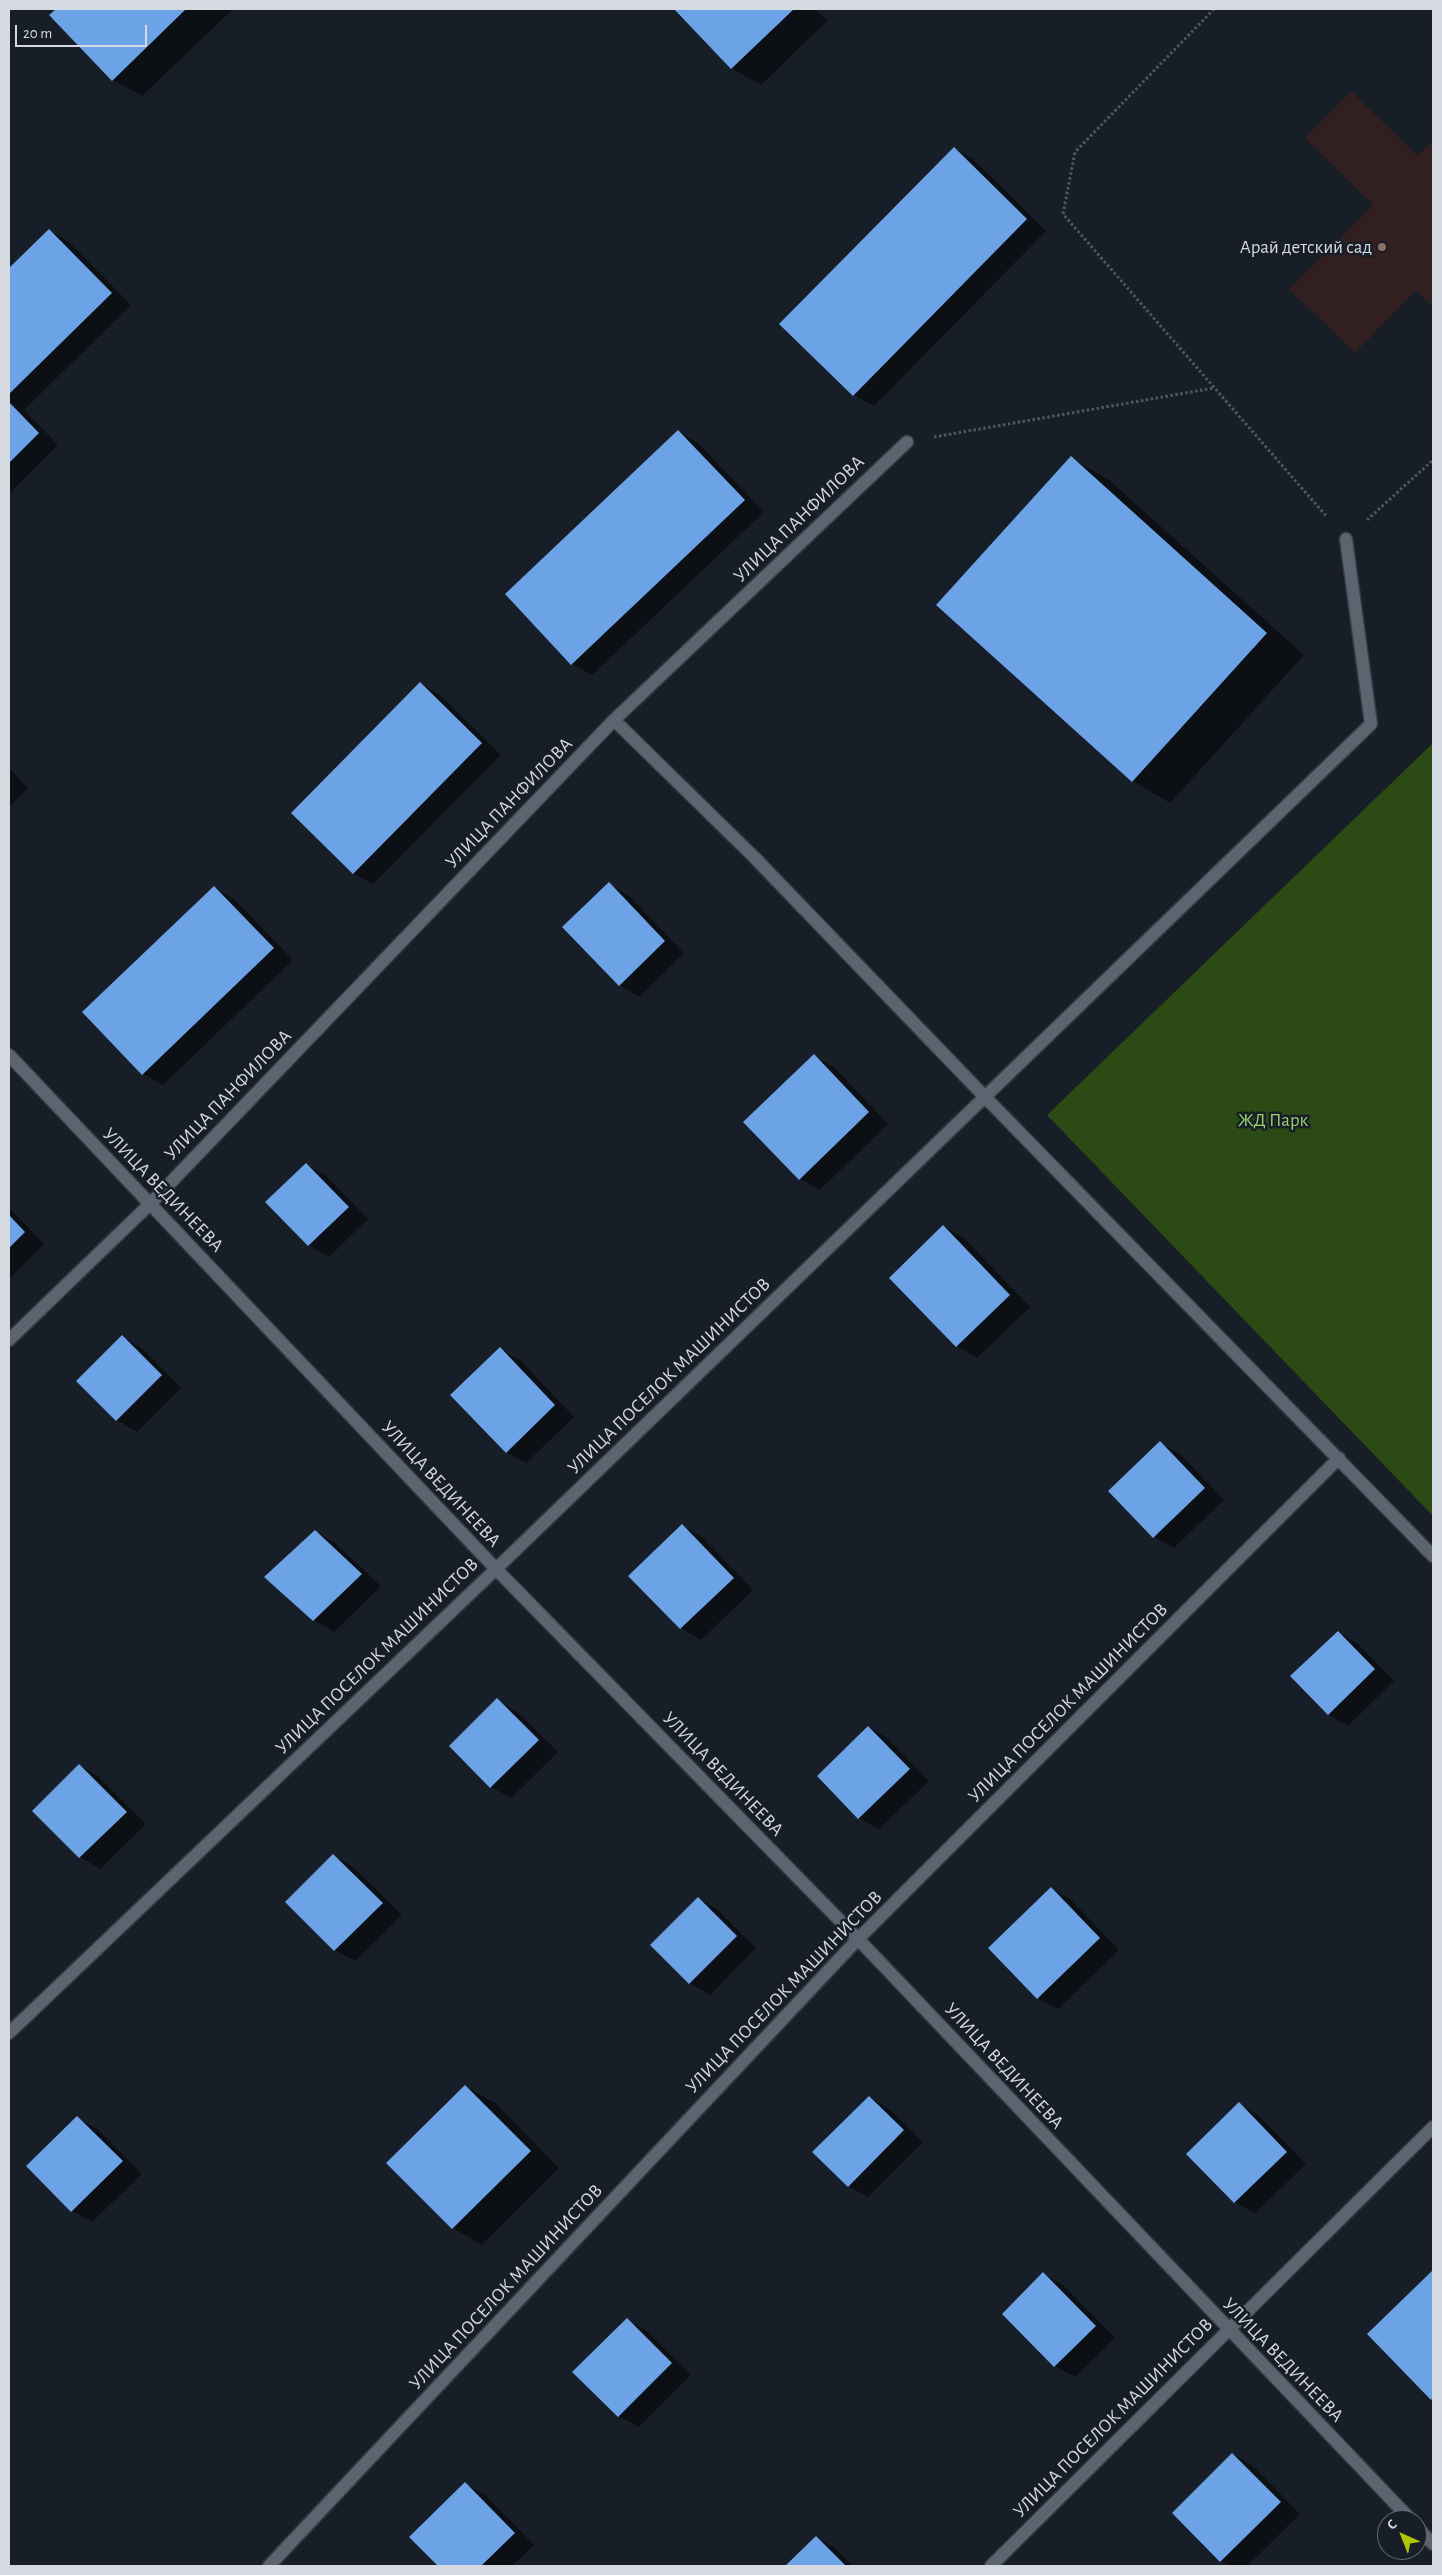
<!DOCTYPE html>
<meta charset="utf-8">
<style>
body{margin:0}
#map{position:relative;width:1442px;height:2575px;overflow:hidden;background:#171e27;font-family:"Alegreya Sans",sans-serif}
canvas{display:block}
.frame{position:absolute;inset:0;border:10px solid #d5dae1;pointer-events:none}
.north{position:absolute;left:1377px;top:2510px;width:50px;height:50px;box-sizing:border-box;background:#171e27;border:1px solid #636971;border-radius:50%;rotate:316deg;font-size:14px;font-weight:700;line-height:20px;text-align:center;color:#d5dae1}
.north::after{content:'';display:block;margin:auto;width:18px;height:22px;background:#afc505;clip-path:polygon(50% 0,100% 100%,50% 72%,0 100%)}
.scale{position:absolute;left:15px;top:25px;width:132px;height:22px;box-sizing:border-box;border:2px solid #d5dae1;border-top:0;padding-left:6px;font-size:15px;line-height:18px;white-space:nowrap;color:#d5dae1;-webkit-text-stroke:4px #171e27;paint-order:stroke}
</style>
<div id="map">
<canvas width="1442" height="2575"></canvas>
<div class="frame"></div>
<div class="north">С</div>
<div class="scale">20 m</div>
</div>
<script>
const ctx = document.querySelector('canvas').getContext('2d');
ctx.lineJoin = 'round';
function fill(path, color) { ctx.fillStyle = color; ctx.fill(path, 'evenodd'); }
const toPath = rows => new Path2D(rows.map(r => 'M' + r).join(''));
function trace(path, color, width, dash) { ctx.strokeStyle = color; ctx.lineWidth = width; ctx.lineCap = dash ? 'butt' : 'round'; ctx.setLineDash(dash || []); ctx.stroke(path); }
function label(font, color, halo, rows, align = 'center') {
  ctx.font = font + ' "Alegreya Sans",sans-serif'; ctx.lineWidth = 5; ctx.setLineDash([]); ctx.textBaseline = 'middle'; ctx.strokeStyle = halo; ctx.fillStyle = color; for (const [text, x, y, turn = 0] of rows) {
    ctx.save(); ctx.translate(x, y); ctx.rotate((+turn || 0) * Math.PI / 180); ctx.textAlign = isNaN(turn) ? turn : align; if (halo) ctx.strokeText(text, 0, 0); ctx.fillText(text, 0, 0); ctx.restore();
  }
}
fill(toPath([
 [1351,91,1418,156,1433,140,1433,307,1416,290,1355,353,1289,289,1373,205,1305,138]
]), '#321f1f');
fill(toPath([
 [1433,743,1433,1516,1047,1115]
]), '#2c4a13');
fill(toPath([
 [58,9,233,9,142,96,113,80,51,15],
 [676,9,815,9,827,21,761,85,731,68],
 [954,148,974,160,1046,231,874,406,854,395],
 [49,230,69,242,131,305,24,410,58,445,9,494,9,270],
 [678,432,698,443,764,512,592,675,572,664],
 [1071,458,1109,480,1304,655,1170,803,1133,781,938,605],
 [420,683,440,695,501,755,373,884,353,873],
 [9,768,28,788,9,807],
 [609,884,629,896,684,953,639,997,620,985],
 [214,888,234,899,293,960,163,1085,143,1074],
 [814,1056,834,1067,888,1124,820,1190,800,1179],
 [306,1164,326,1176,368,1219,329,1257,309,1245,267,1202],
 [9,1208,44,1244,9,1279],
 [944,1227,964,1238,1030,1307,977,1358,957,1346,891,1278],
 [122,1337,142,1348,181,1388,137,1432,117,1420,78,1381],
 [500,1349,520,1360,574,1417,526,1463,506,1452],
 [1160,1443,1180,1454,1224,1500,1174,1548,1154,1537],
 [682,1526,702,1537,753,1590,701,1640,681,1628],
 [315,1531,335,1543,381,1586,334,1632,314,1620,265,1577],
 [1338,1632,1358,1644,1394,1681,1348,1726,1328,1714],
 [497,1700,517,1712,558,1752,511,1798,491,1787],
 [869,1727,888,1739,929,1781,879,1829,859,1818],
 [79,1765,99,1777,146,1824,100,1869,80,1857,34,1811],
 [333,1855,353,1867,402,1915,355,1961,335,1950],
 [1051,1888,1071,1900,1119,1950,1058,2009,1038,1998],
 [699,1899,718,1910,756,1948,710,1995,690,1983,652,1945],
 [465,2086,495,2103,559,2168,482,2245,453,2228],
 [869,2097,889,2109,923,2142,868,2197,848,2186],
 [1239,2104,1259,2116,1306,2164,1255,2213,1235,2202],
 [77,2118,97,2129,142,2174,92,2222,72,2211],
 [1433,2272,1433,2400,1369,2334],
 [1044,2274,1063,2285,1115,2338,1075,2377,1055,2366,1004,2314],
 [627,2320,647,2331,691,2375,639,2427,619,2416],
 [1233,2454,1253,2466,1300,2514,1247,2566,1230,2566,1221,2561],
 [465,2484,485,2495,534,2545,512,2566,440,2566,411,2537],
 [816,2537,836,2549,853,2566,787,2566]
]), '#0007');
fill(toPath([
 [56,9,186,9,112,81,49,15],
 [674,9,794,9,731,69],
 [954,147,1027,219,853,396,779,324],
 [49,229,112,293,9,394,9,268],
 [9,402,39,433,9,463],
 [678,430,745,500,571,665,505,594],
 [1071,456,1267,633,1132,782,936,605],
 [420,682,482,743,353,874,291,813],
 [609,882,665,941,619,986,562,927],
 [214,886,274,948,142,1075,82,1012],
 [814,1054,869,1112,799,1180,743,1122],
 [306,1163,349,1207,308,1246,265,1202],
 [9,1215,25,1232,9,1248],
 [943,1225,1010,1295,956,1347,889,1278],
 [122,1335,162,1375,116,1421,76,1381],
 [500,1347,555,1405,506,1453,450,1395],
 [1160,1441,1205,1488,1153,1538,1108,1491],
 [682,1524,734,1578,680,1629,628,1576],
 [315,1530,362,1574,313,1621,264,1577],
 [1338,1631,1375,1669,1328,1715,1290,1676],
 [497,1698,539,1740,490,1788,449,1746],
 [868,1726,910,1769,858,1819,817,1776],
 [79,1764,127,1812,79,1858,32,1811],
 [333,1854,383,1903,334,1951,285,1902],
 [1051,1887,1100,1938,1037,1999,988,1948],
 [698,1897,737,1936,689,1984,650,1945],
 [465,2085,531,2151,452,2229,386,2163],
 [869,2096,904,2130,848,2187,812,2152],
 [1239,2102,1287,2152,1234,2203,1186,2154],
 [77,2116,123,2161,71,2212,26,2166],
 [1433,2270,1433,2397,1431,2400,1367,2334],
 [1043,2272,1096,2326,1054,2367,1002,2314],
 [627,2318,672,2363,618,2417,572,2372],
 [1232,2453,1281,2502,1220,2562,1172,2513],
 [465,2482,515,2533,481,2566,438,2566,409,2537],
 [816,2536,846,2566,785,2566]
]), '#6ca3e7');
const minor = toPath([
 [614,720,755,858,985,1097,1433,1556],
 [9,1055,496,1569,858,1939,1411,2520],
 [9,1340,151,1203,614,720,907,442],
 [9,2033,496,1569,1371,724,1346,539],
 [1417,2527,1433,2544],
 [269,2566,858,1939,1339,1458],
 [991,2566,1433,2127]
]);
trace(minor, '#353a42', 15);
trace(toPath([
 [1214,9,1075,152,1063,214,1327,517],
 [934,437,1214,388],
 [1367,520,1433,460]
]), '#51575f', 3, [2.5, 2.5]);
trace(minor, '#5b646f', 12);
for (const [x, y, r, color] of [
 [1382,247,5,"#8d6e63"]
]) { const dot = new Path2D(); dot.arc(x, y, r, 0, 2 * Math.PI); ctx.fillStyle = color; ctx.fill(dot); trace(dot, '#171e27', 2); }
label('19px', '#d5dae1', '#171e27', [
 ["Арай детский сад",1372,247]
], 'right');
label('19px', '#d5dae1', '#171e27', [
 ["УЛИЦА ПАНФИЛОВА",799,519,-44],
 ["УЛИЦА ПАНФИЛОВА",509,803,-46],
 ["УЛИЦА ПАНФИЛОВА",228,1095,-46],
 ["УЛИЦА ВЕДИНЕЕВА",163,1190,46],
 ["УЛИЦА ПОСЕЛОК МАШИНИСТОВ",669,1376,-44],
 ["УЛИЦА ВЕДИНЕЕВА",441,1484,47],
 ["УЛИЦА ПОСЕЛОК МАШИНИСТОВ",377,1656,-44],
 ["УЛИЦА ПОСЕЛОК МАШИНИСТОВ",1068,1703,-45],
 ["УЛИЦА ВЕДИНЕЕВА",723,1774,46],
 ["УЛИЦА ПОСЕЛОК МАШИНИСТОВ",784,1992,-46],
 ["УЛИЦА ВЕДИНЕЕВА",1004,2066,47],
 ["УЛИЦА ПОСЕЛОК МАШИНИСТОВ",506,2287,-47],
 ["УЛИЦА ВЕДИНЕЕВА",1283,2360,46],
 ["УЛИЦА ПОСЕЛОК МАШИНИСТОВ",1113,2418,-45]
]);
label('19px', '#97d26d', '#171e27', [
 ["ЖД Парк",1273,1120]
]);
</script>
